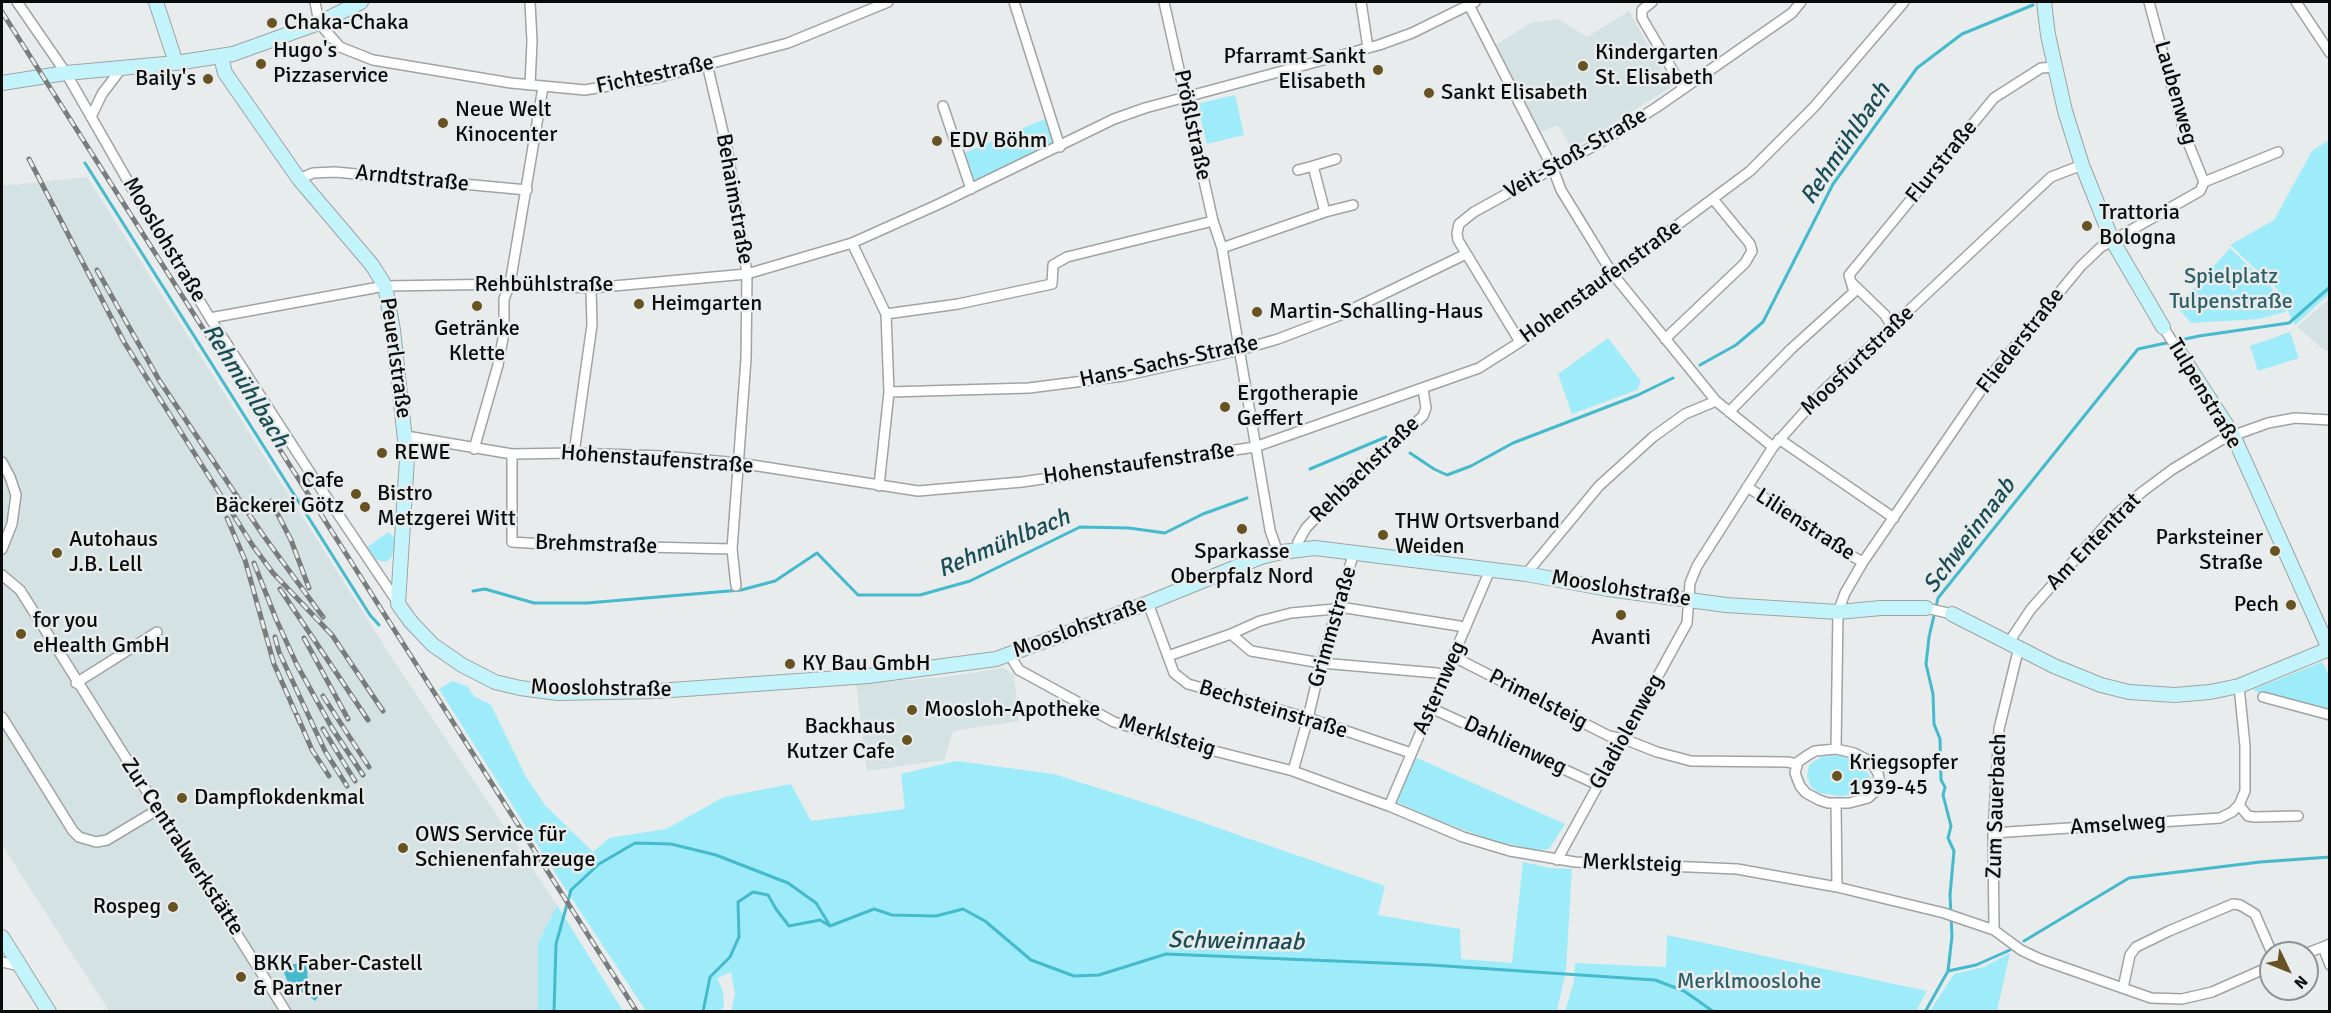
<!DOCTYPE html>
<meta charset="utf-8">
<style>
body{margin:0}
#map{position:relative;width:2331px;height:1013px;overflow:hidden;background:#e8eced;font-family:Signika,sans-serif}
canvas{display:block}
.frame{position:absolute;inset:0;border:3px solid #0a0c0c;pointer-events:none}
.north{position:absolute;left:2259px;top:941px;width:60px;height:60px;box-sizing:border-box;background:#e8eced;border:2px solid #8f9293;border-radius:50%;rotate:133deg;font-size:16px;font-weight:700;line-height:24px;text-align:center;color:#0a0c0c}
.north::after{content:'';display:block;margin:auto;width:21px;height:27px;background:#685222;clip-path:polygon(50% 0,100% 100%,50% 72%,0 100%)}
</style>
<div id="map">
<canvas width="2331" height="1013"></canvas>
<div class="frame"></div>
<div class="north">N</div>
</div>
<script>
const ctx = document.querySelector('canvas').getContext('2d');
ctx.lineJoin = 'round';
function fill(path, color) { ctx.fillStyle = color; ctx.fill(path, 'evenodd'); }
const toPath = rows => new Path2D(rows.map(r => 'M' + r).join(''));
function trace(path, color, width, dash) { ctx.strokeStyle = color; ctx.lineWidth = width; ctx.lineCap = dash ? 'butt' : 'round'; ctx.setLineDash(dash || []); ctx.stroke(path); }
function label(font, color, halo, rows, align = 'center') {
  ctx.font = font + ' Signika,sans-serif'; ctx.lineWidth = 5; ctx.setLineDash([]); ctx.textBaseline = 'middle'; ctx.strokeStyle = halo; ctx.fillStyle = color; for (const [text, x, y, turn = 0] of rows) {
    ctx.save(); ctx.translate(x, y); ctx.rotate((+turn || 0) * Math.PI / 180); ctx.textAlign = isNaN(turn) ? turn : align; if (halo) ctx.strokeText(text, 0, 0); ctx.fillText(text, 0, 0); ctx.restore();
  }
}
fill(toPath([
 [1629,11,1671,87,1572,149,1558,125,1541,132,1496,45,1530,23,1559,19,1587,37],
 [87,177,392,658,557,905,538,943,538,1011,109,1011,2,845,2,186],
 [2329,299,2329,352,2323,349,2297,327],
 [1003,668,1014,675,1019,721,953,731,944,760,867,771,856,684,944,677]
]), '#d5e2e4');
fill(toPath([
 [1235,95,1244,135,1207,144,1197,104],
 [1045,119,1054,145,973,183,962,154],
 [2329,140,2329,294,2295,325,2277,289,2230,245,2274,220,2312,151],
 [2230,248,2272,288,2286,312,2258,319,2191,323,2177,307],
 [2290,332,2299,358,2258,371,2250,346],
 [1608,338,1641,381,1637,390,1572,414,1558,374],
 [389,532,395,539,392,557,386,562,377,560,367,547],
 [2322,662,2329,675,2329,712,2303,703,2254,691,2254,689],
 [452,681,467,686,474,696,491,705,526,777,545,805,593,852,609,838,666,829,724,797,791,784,811,821,905,809,901,774,956,761,1054,774,1161,808,1385,886,1378,915,1460,929,1461,959,1512,963,1523,862,1550,868,1572,869,1566,970,1557,1011,731,1012,735,994,731,972,717,978,723,991,724,1006,721,1011,646,1011,559,879,439,689],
 [1840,755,1851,758,1862,764,1871,778,1871,783,1867,787,1855,794,1840,796,1819,793,1811,787,1807,776,1809,765,1821,757],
 [1415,757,1565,824,1549,849,1538,850,1498,842,1439,821,1397,802],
 [557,905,623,1011,538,1011,538,943],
 [1667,935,1927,991,1916,1011,1565,1011,1574,982,1575,963,1666,967],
 [2010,953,1997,1011,1930,1011,1954,974,1984,967]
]), '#9eecf9');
fill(toPath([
 [302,962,307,967,308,985,319,996,315,1001,307,994,291,989,284,973,291,965]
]), '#44bacc');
trace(toPath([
 [85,163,370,615,379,625],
 [1700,365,1736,345,1763,322,1833,184,1917,68,1962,34,2033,5],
 [1410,453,1434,469,1447,475,1471,466,1513,443,1638,395,1673,378],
 [1310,469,1386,437],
 [473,591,485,589,534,603,587,603,741,590,775,581,817,553,858,595,920,595,970,581,1080,527,1129,528,1165,533,1203,514,1247,498],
 [2024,941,2129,878,2260,862,2330,857],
 [1948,971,1976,965,2010,950],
 [554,1012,556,944,571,890,599,864,635,843,671,844,716,855,788,883,816,903,829,924],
 [703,1012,710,977,730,957,739,937,738,902,753,892,768,895,776,909,789,926,820,920,830,926,874,909,892,915,936,916,963,909,985,921,1031,960,1074,976,1099,975,1166,954,1431,965,1655,980,1684,991,1714,1012],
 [1925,1012,1948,971,1952,936,1950,895,1954,851,1948,838,1951,826,1943,795,1945,787,1941,780,1940,739,1934,724,1933,694,1926,664,1929,637,1938,598,2138,349,2199,336,2289,323,2330,287]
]), '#44bacc', 3);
const street = toPath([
 [17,2,66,73,137,197,210,318,311,474,398,603],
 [315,2,319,23,340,47,373,60,511,83,585,90,660,77,788,43,888,2],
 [1014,2,1060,147],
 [1164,2,1213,221,1222,248,1270,530,1278,553],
 [1361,2,1368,48],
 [1652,2,1642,10,1642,18,1683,88],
 [2149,2,2185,135,2204,182],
 [2296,2,2330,53],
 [1469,5,1553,169,1561,190,1612,273,1716,401,1773,447],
 [707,64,728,153,747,274,746,359,732,549,736,586],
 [530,85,532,41,530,2],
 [943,106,971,189],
 [91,117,102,94,121,69],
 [1298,170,1313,166],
 [299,179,313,173,335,172,527,190],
 [1325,212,1353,205],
 [852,243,886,314,889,392,879,486],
 [1222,248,1325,212,1313,166,1336,159],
 [1852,283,1885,315,1892,327],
 [886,314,958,304,1052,284,1053,265,1067,257,1213,221],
 [210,318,385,286,510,284,591,288,747,274,852,243,939,204,1114,119,1145,108,1379,45,1412,33,1475,2],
 [2163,327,2180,353],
 [1665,339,1745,263,1752,251,1750,244,1713,199],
 [1520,342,1458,240,1457,233,1459,224,1474,212,1608,138,1657,107,1792,13,1801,2],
 [889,392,1029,388,1123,376,1240,350,1278,339,1338,316,1466,254],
 [1729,412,1791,349,1854,292,1849,275,1994,98,2041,68,2055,67],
 [406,436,512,454,574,453,663,456,739,463,918,491,1022,482,1255,447,1479,368,1520,342,1750,171,1814,107,1904,2],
 [1779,439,1894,518],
 [474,449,498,365,504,333,504,299,510,284,543,87],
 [574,453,592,325,591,288],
 [512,454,512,542,560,545,732,549],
 [2,462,10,477,16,495,12,524,2,549],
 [1747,487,1792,515,1846,553,1863,562],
 [1298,550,1298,542,1306,528,1344,488,1423,416,1426,408,1423,389],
 [1526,574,1599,486,1653,437,1685,414,1716,401],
 [2,575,20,590,286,1012],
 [1148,603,1174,673,1188,684,1308,718,1411,753],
 [1926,608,1952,614],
 [1231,634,1251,651,1321,663,1437,673,1444,677],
 [2009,642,2031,609,2111,519,2142,492,2173,469,2221,440,2268,423,2295,418,2330,420],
 [1009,654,1019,670,1114,722,1187,744,1293,771,1389,806,1463,837,1510,851,1575,862,1737,869,1837,887,1944,913,1994,930,2021,950,2040,959,2151,998,2182,999,2212,992,2271,966],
 [1168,656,1231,634,1260,621,1291,613,1346,608,1459,626,1465,629],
 [1454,657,1609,736,1624,739,1657,752,1691,761,1787,762,1797,764],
 [76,683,157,632],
 [2263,697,2330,715],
 [1431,708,1598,785],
 [2,717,73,831,79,837,96,842,107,840,157,810],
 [1836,749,1854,753,1870,761,1878,773,1880,783,1877,790,1868,798,1849,803,1828,803,1819,800,1806,793,1800,786,1795,773,1798,762,1808,755,1815,751,1836,749,1838,612,1845,593,1863,562,1992,374,2081,266,2101,247,2200,191,2204,182,2278,152],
 [1293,771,1308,718,1321,663,1354,552],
 [1836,803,1837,887],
 [2239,805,2248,816,2255,817,2298,816],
 [1389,806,1490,570],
 [1993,833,2220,818,2232,812,2239,805,2245,791,2245,746,2239,686],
 [1557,860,1687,623,1690,583,1697,566,1773,447,1823,391,2051,177,2082,165],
 [1994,930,1993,833,1999,729,2019,647],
 [2330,944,2323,947,2330,965],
 [2307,953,2323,947],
 [2,962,20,966],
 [2123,988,2130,955,2136,947,2169,931,2233,904,2240,905,2255,914,2272,953]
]);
const secondary = toPath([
 [156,2,176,63],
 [2044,2,2048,35,2065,111,2082,165,2112,240,2163,327],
 [221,57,225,73,299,179,372,265,385,286,393,330,407,458,398,604,411,622,433,645,462,665,495,682,520,688,558,693,657,691,868,676,996,659,1148,603,1261,557,1282,552,1315,548,1526,574,1608,589,1726,605,1838,612,1881,608,1926,608],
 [2,83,66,73,176,63,233,54,319,23,361,2],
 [2180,353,2233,435,2330,651],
 [1952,614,2054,666,2101,685,2129,692,2175,695,2210,692,2239,686,2329,649],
 [2,937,49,1012]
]);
trace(street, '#9fa3a3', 12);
trace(secondary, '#9fa3a3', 16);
trace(street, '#fff', 9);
trace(secondary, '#c4f4fb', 14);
const rail = toPath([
 [2,12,637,1012],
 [29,159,124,342,253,546,273,573,332,635,383,711],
 [97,270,159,380,263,535,323,617],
 [271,501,291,540,309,588],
 [227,518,245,560,274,664,300,723],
 [254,563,276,619,297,665,332,728,363,775],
 [280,589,368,720],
 [275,637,279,652,325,751,347,786],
 [304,638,348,719],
 [323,696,369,767],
 [297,715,312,750,329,776],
 [323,729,355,781]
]);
trace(rail, '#797c7c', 5);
trace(rail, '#e8eced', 3, [9]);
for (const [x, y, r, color] of [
 [272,23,6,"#685222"],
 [261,64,6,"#685222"],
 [1583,66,6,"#685222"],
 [1378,70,6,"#685222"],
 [208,79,6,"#685222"],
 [1429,93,6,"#685222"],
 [443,123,6,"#685222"],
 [937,141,6,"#685222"],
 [2087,226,6,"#685222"],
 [639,304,6,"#685222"],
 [477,306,6,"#685222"],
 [1257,312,6,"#685222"],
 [1225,407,6,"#685222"],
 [382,453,6,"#685222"],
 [356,494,6,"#685222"],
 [365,507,6,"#685222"],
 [1242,529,6,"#685222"],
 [1383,535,6,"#685222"],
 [2275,551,6,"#685222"],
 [57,553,6,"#685222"],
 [2291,605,6,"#685222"],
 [1621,615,6,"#685222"],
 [21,634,6,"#685222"],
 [790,664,6,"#685222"],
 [912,710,6,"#685222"],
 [907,740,6,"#685222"],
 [1837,776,6,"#685222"],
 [182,798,6,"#685222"],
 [403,848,6,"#685222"],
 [173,907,6,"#685222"],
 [241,977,6,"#685222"]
]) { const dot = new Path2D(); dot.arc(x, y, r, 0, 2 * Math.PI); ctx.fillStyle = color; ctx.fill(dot); trace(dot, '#e8eced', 2); }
label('22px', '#0a0c0c', '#e8eced', [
 ["Chaka-Chaka",284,23],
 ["Hugo's",273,51],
 ["Pizzaservice",273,76],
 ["Kindergarten",1595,53],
 ["St. Elisabeth",1595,78],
 ["Pfarramt Sankt",1366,57,"right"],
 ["Elisabeth",1366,82,"right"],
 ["Baily's",196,79,"right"],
 ["Sankt Elisabeth",1441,93],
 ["Neue Welt",455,110],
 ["Kinocenter",455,135],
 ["EDV Böhm",949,141],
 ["Trattoria",2099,213],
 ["Bologna",2099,238],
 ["Heimgarten",651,304],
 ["Martin-Schalling-Haus",1269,312],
 ["Getränke",477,329,"center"],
 ["Klette",477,354,"center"],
 ["Ergotherapie",1237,394],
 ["Geffert",1237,419],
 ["REWE",394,453],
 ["Cafe",344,481,"right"],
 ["Bäckerei Götz",344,506,"right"],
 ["Bistro",377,494],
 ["Metzgerei Witt",377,519],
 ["THW Ortsverband",1395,522],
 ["Weiden",1395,547],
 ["Parksteiner",2263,538,"right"],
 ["Straße",2263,563,"right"],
 ["Autohaus",69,540],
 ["J.B. Lell",69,565],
 ["Sparkasse",1242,552,"center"],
 ["Oberpfalz Nord",1242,577,"center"],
 ["Pech",2279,605,"right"],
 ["for you",33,621],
 ["eHealth GmbH",33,646],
 ["Avanti",1621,638,"center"],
 ["KY Bau GmbH",802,664],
 ["Moosloh-Apotheke",924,710],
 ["Backhaus",895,727,"right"],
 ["Kutzer Cafe",895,752,"right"],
 ["Kriegsopfer",1849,763],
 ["1939-45",1849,788],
 ["Dampflokdenkmal",194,798],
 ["OWS Service für",415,835],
 ["Schienenfahrzeuge",415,860],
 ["Rospeg",161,907,"right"],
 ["BKK Faber-Castell",253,964],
 ["& Partner",253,989]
], 'left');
label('22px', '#0a0c0c', '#e8eced', [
 ["Fichtestraße",655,75,-12],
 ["Laubenweg",2175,93,74],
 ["Prößlstraße",1192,125,78],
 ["Veit-Stoß-Straße",1576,154,-30],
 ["Flurstraße",1942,162,-51],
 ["Arndtstraße",412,179,6],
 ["Behaimstraße",734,199,80],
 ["Mooslohstraße",164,240,59],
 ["Hohenstaufenstraße",1601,282,-36],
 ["Rehbühlstraße",544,285],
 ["Fliederstraße",2021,341,-52],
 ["Peuerlstraße",395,358,82],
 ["Moosfurtstraße",1858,361,-44],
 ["Hans-Sachs-Straße",1169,362,-12],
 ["Tulpenstraße",2204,394,59],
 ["Hohenstaufenstraße",657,460,4],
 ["Hohenstaufenstraße",1139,464,-8],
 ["Rehbachstraße",1365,470,-44],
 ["Lilienstraße",1805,525,33],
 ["Am Ententrat",2094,542,-46],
 ["Brehmstraße",596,545,2],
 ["Mooslohstraße",1621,589,9],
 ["Grimmstraße",1333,627,-74],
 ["Mooslohstraße",1080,628,-20],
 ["Asternweg",1440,688,-66],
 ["Mooslohstraße",601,689,1],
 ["Primelsteig",1538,700,27],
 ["Bechsteinstraße",1273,710,17],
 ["Gladiolenweg",1627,732,-61],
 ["Merklsteig",1167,736,17],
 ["Dahlienweg",1515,746,25],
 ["Zum Sauerbach",1997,806,-88],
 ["Amselweg",2118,825,-4],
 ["Zur Centralwerkstätte",182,847,57],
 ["Merklsteig",1632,864,2]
]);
label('22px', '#2f6068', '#e8eced', [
 ["Spielplatz",2231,277],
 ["Tulpenstraße",2231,302],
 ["Merklmooslohe",1749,982]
]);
label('italic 24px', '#194c54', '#e8eced', [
 ["Rehmühlbach",1846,144,-56],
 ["Rehmühlbach",245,386,58],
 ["Schweinnaab",1970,536,-53],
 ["Rehmühlbach",1004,544,-23],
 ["Schweinnaab",1236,942,1]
]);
</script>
